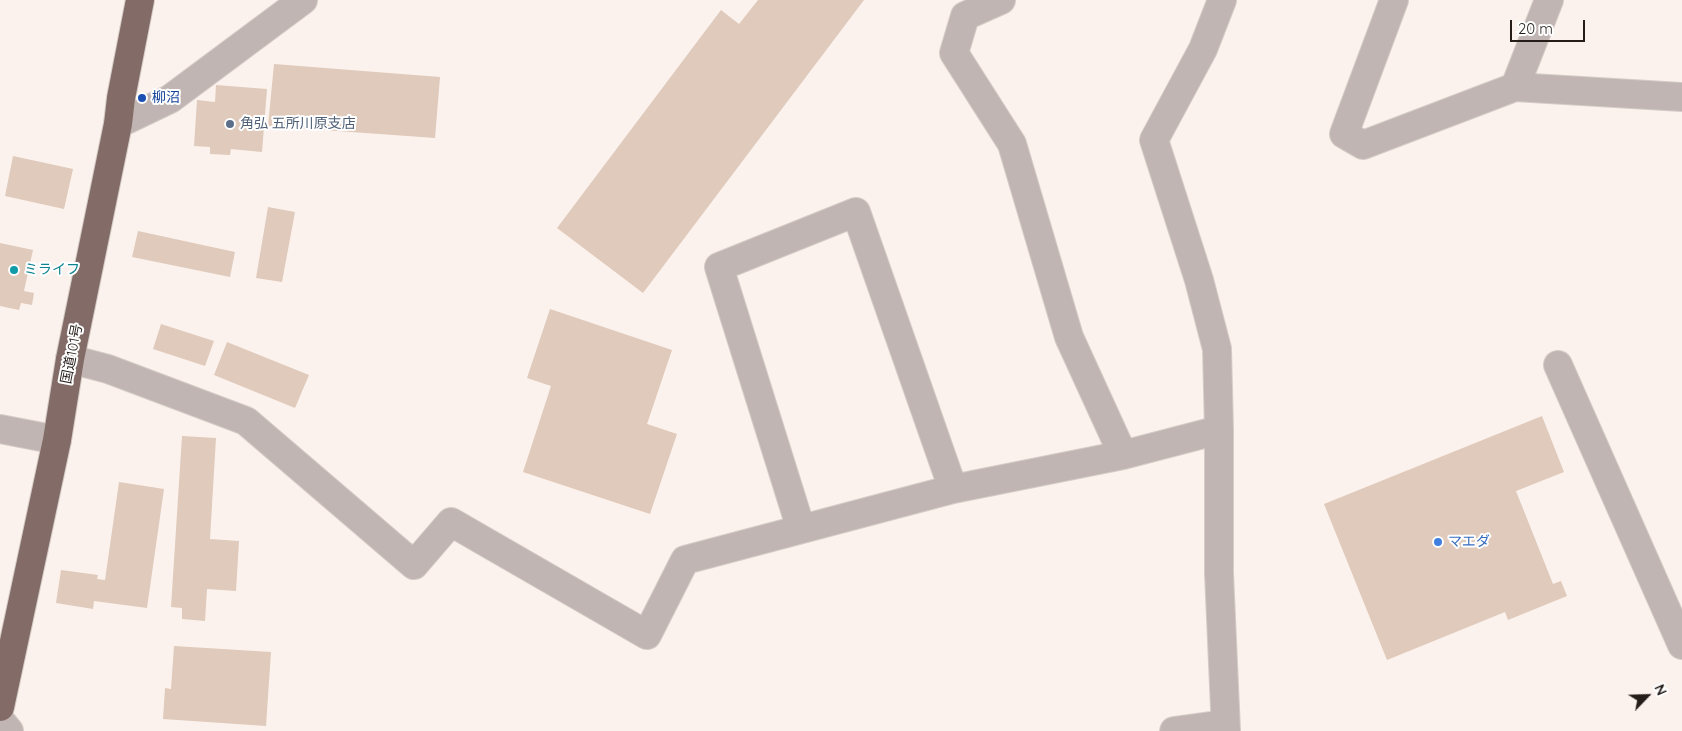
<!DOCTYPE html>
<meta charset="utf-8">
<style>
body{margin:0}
#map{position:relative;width:1682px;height:731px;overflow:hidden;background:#fcf2ed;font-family:Quicksand,sans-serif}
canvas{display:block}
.north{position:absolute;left:1622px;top:671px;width:50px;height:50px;-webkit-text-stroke:4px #fff;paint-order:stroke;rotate:66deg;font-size:14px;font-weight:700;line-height:20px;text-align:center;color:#251d19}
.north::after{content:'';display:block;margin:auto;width:18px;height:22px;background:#251d19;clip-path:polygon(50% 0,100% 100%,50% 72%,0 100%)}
.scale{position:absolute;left:1510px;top:20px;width:75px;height:22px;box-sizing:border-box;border:2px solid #251d19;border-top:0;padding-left:6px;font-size:15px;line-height:18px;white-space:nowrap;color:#251d19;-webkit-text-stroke:4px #fff;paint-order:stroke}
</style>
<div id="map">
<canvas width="1682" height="731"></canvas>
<div class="north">N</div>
<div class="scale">20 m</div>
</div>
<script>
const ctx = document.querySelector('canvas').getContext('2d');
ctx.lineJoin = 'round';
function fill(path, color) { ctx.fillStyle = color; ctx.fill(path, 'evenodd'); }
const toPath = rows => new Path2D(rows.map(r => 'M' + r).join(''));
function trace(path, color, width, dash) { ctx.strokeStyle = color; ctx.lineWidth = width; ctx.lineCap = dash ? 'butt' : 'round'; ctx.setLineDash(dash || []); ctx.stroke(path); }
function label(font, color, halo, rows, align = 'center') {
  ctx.font = font + ' Quicksand,"Noto Sans JP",sans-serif'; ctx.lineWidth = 4; ctx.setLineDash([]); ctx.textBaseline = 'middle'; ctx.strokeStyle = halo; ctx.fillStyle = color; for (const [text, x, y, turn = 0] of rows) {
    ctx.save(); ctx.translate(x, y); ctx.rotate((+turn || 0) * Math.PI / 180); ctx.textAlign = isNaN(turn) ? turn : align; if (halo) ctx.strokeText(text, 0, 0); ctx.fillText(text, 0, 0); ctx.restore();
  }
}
fill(toPath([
 [758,0,864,0,643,293,557,228,721,10,739,24],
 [274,64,440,77,435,138,268,126],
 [216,85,267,89,262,152,231,149,230,155,210,154,210,147,194,146,197,100,215,102],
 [13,156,73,169,64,209,5,196],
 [268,207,295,212,282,282,256,278],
 [138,231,235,252,230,277,132,257],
 [0,243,33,250,24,291,34,293,32,305,21,303,19,310,0,306],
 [550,309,672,350,647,424,677,434,650,514,523,472,551,386,527,378],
 [161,324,214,341,205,366,153,349],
 [227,342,309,375,295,408,214,375],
 [1542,416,1564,472,1516,491,1553,584,1561,581,1567,596,1508,620,1505,612,1387,660,1324,504],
 [182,436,216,438,210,539,239,541,236,591,207,589,205,621,182,619,182,608,171,607],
 [119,482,164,489,147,608,94,601,93,609,56,603,61,570,98,575,97,579,105,580],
 [174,646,271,652,266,726,163,719,165,688,171,689]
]), '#dfcabb');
const minor = toPath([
 [1001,0,965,16,954,53,1012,144,1069,337,1123,455],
 [1222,0,1203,49,1154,140,1199,280,1217,349,1219,430,1219,573,1226,731],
 [1394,0,1344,134,1363,145,1515,87,1682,97],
 [1515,87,1549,0],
 [118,124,170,99,303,0],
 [70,359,108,369,246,421,414,565,451,522,647,635,685,560,953,489,1123,455,1219,430],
 [1558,365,1682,645],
 [0,429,57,440],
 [801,529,719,267,856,212,953,489],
 [0,720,9,731],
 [1174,731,1225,724]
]);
const highway = toPath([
 [0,707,57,440,70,359,118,124,121,98,140,0]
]);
trace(minor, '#d5ccc7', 30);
trace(highway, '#d5ccc7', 30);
trace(minor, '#c0b5b2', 28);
trace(highway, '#836c67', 28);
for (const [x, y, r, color] of [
 [142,98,5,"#1a4fb4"],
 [230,124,5,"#5c6f8a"],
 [14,270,5,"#0f9aa8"],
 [1438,542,5,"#3f7fe0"]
]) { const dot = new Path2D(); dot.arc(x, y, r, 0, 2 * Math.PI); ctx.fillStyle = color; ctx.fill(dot); trace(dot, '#fff', 2); }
label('14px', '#164399', '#fff', [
 ["柳沼",152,98]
], 'left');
label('14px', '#4e5e75', '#fff', [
 ["角弘 五所川原支店",240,124]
], 'left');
label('14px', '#0d838f', '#fff', [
 ["ミライフ",24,270]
], 'left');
label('14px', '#251d19', '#fff', [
 ["国道101号",72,354,-79]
]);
label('14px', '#366cbe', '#fff', [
 ["マエダ",1448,542]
], 'left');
</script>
